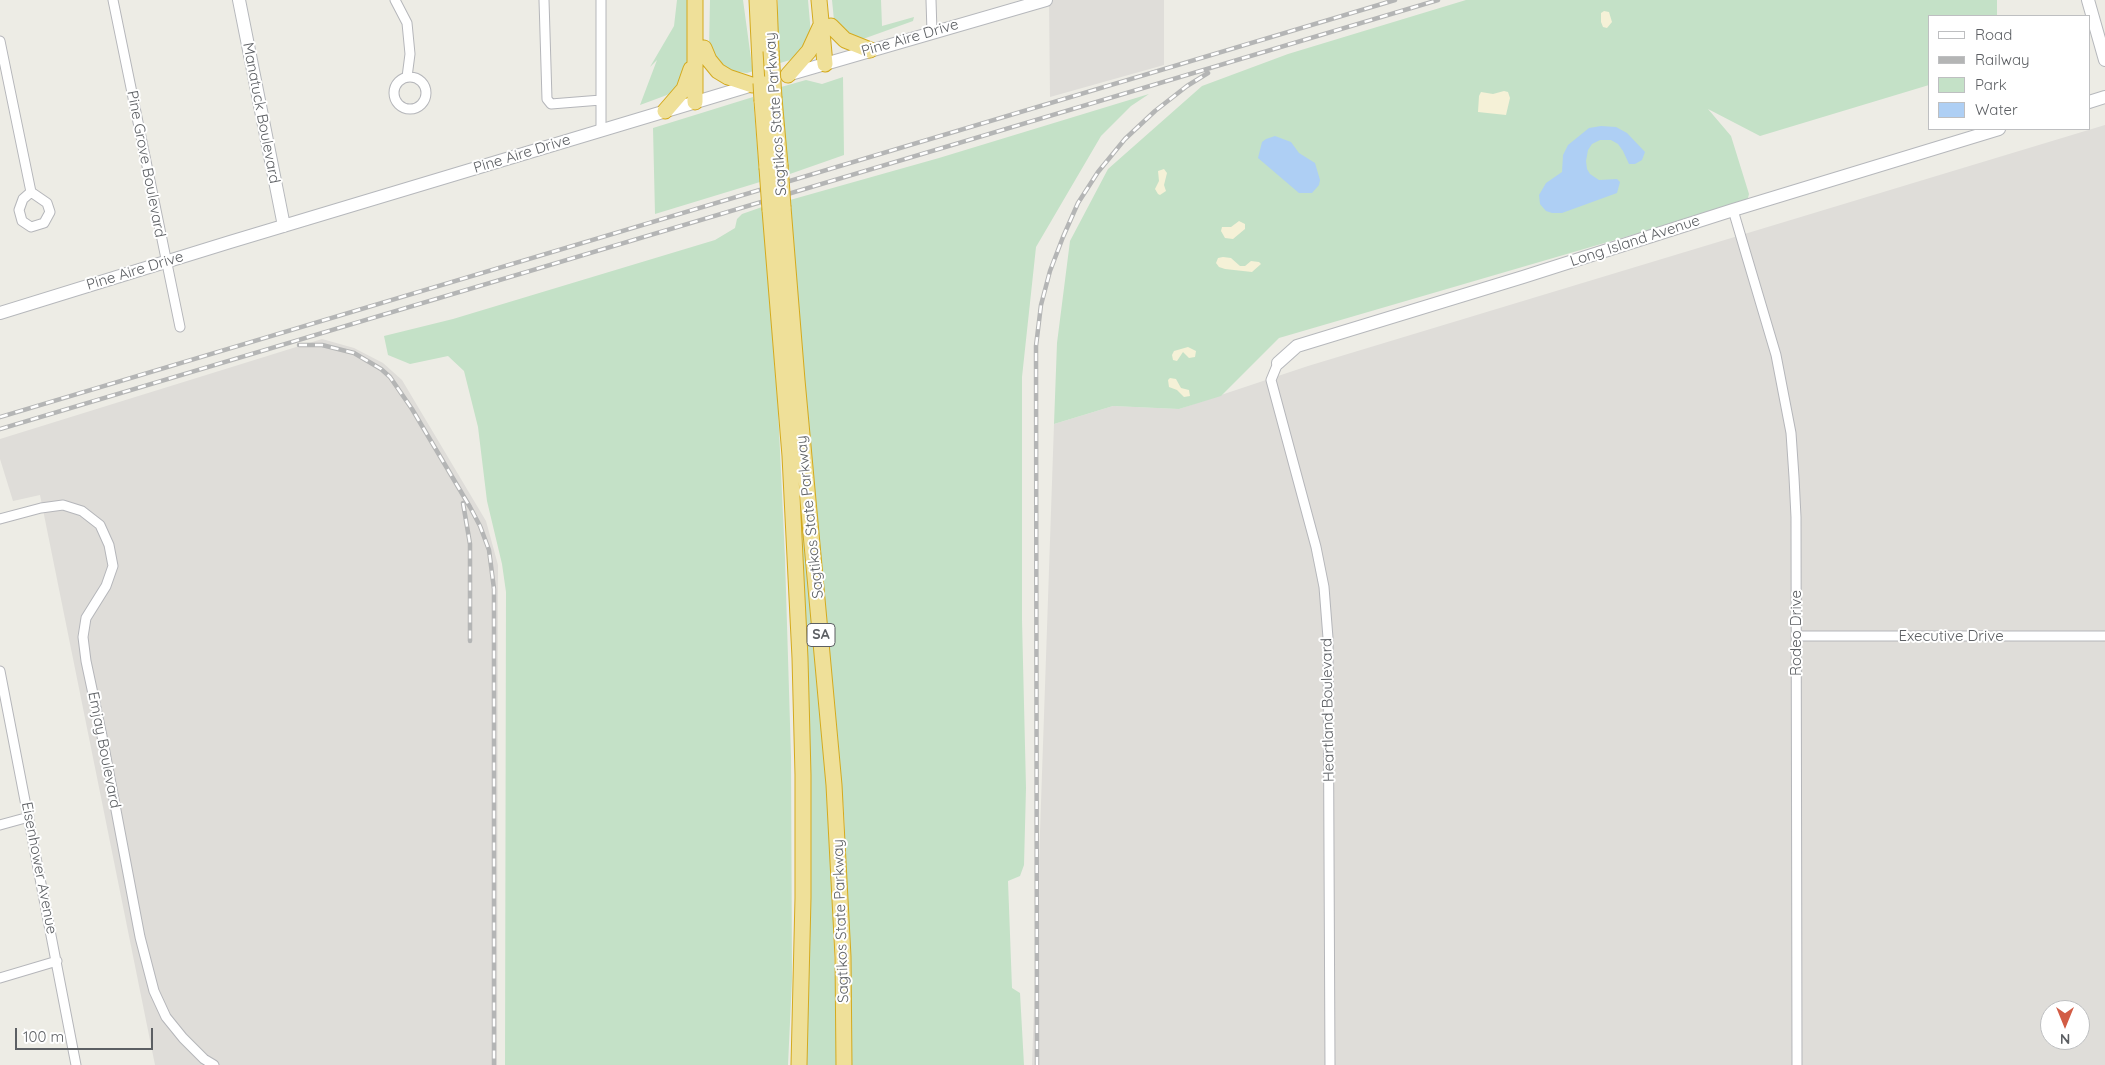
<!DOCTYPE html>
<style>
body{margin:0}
#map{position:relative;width:2105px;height:1065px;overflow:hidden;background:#edece5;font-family:Quicksand,sans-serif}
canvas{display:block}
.legend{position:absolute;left:1928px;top:15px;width:162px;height:115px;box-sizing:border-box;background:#fff;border:1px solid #bebfc1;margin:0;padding:6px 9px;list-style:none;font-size:15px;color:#5c5f63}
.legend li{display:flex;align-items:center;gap:10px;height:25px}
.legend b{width:25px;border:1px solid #bebfc1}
.north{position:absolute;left:2040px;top:1000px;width:50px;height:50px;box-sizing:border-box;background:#fff;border:1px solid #bebfc1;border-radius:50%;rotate:180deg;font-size:14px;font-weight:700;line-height:20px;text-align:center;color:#5c5f63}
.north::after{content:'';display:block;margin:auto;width:18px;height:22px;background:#d25c45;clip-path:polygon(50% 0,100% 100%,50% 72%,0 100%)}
.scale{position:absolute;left:15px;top:1028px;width:138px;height:22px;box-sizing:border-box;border:2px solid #5c5f63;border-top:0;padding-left:6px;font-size:15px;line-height:18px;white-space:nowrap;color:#5c5f63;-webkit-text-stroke:4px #fff;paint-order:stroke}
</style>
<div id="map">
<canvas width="2105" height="1065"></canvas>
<ul class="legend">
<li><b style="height:6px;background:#fff"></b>Road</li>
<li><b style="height:6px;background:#b4b5b5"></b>Railway</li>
<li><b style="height:14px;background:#c4e1c7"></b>Park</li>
<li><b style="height:14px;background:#aecff4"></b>Water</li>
</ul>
<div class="north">N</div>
<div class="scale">100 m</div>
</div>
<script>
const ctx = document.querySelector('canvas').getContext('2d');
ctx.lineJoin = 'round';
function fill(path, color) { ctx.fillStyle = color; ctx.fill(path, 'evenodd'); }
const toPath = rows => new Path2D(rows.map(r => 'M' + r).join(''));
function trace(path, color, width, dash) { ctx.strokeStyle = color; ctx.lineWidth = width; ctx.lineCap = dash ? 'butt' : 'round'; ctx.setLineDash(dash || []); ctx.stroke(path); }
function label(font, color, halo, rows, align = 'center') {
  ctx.font = font + ' Quicksand,sans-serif'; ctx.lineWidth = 4; ctx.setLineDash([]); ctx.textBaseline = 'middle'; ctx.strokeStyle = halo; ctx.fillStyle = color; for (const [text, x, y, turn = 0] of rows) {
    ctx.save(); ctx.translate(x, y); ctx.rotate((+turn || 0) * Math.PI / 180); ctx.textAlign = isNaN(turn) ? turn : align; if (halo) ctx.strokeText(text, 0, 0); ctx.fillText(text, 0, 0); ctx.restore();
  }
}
fill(toPath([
 [1049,0,1164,0,1164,65,1050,97],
 [2105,125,2105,1065,1032,1065,1054,424,1113,406,1179,409,1308,366],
 [2050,1010,2080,1010,2080,1040,2050,1040],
 [322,339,354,348,383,363,402,380,486,521,498,565,497,1065,155,1065,40,495,13,501,0,459,0,439]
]), '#dfddd9');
fill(toPath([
 [677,0,689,0,689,57,686,74,680,86,667,95,640,105,657,60,650,67,674,26],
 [710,0,743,0,752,66,779,57,777,37,778,0,808,0,811,34,808,44,790,60,780,63,747,73,729,71,709,48],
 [832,0,881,0,882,26,914,17,913,21,863,39,851,37,834,20],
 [1466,0,1997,0,1997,16,1929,16,1929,85,1760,136,1708,109,1731,136,1749,194,1748,198,1745,202,1279,338,1221,396,1179,409,1113,406,1054,424,1057,343,1070,241,1108,169,1202,86,1288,54],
 [843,77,844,155,787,175,781,87,806,80,822,84],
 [1149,94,1131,106,1101,136,1036,247,1022,377,1022,620,1026,788,1024,865,1020,876,1008,881,1012,988,1020,993,1024,1065,850,1065,850,959,844,813,799,320,790,200,939,158],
 [753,97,760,182,655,214,653,128],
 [762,207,778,408,785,558,791,757,792,979,788,1065,505,1065,506,592,502,564,487,501,478,427,464,371,448,356,410,364,388,355,384,336,453,319,715,240,735,228,737,219,742,214],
 [802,530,807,530,821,681,831,861,838,1065,806,1065,807,686]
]), '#c4e1c7');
fill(toPath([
 [1604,11,1609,12,1612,22,1607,28,1603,27,1601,22,1601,13],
 [1504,91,1508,92,1510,98,1506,115,1478,112,1479,96,1481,92,1493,94],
 [1164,169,1167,173,1164,185,1166,191,1160,195,1158,194,1155,189,1159,181,1158,171],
 [1239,221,1245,224,1245,229,1233,239,1225,238,1221,231,1222,227,1231,227],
 [1223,257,1231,258,1240,266,1245,266,1251,261,1259,262,1261,264,1252,272,1225,269,1219,267,1216,263,1218,258],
 [1188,347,1196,351,1195,357,1189,358,1183,352,1177,361,1173,360,1172,355,1174,351],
 [1170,378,1176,379,1181,388,1189,390,1190,396,1184,397,1177,390,1169,387,1168,380]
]), '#f5f1d7');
fill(toPath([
 [1601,126,1616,127,1627,133,1645,152,1642,160,1635,164,1629,164,1623,151,1618,144,1611,140,1600,140,1592,144,1588,150,1586,161,1587,169,1590,174,1599,180,1617,179,1620,182,1617,193,1562,213,1552,213,1546,211,1540,204,1539,195,1546,183,1562,172,1563,155,1568,145,1589,128],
 [1275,136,1291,142,1299,153,1315,163,1320,180,1319,185,1312,193,1299,193,1258,158,1262,142,1266,139]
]), '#aecff4');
const street = toPath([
 [113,0,180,327],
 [395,0,407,23,410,54,407,77],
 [544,0,547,99,551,104,601,100],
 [601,0,601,130],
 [931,0,932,32],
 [0,41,31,192],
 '394 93a16 16 0 1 1 32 0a16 16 0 1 1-32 0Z',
 [31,192,47,203,50,212,44,223,31,227,22,221,19,210,23,199,31,192],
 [1733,210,1776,355,1791,433,1794,477,1796,517,1797,1065],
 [1278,363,1271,380,1316,547,1324,587,1328,638,1330,1065],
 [0,519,41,508,63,505,82,511,100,525,109,545,113,566,106,586,86,618,83,637,86,661,102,736,140,937,154,991,166,1017,183,1038,204,1059,214,1065],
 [1796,636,2105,636],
 [0,671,76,1065],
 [0,825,29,817],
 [0,978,57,961]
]);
const secondary = toPath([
 [239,0,284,226],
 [2088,0,2105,60],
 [787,75,1046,0],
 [2089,102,2105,97],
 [0,313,230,242,756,84],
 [1278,363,1297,346,1523,277,1733,210,1999,129]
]);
const highway = toPath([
 [695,0,695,102],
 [757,0,761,83],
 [769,0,771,51],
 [819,0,825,64],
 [831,26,845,40,870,50],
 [704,48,709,60,718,71,728,77,752,85],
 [788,75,809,51,820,27],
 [774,98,780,165],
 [762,101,767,168],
 [665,111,684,89,691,69],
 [783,207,797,380,834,785,843,957,844,1065],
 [770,210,790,456,800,658,803,775,803,898,799,1065]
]);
trace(street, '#b5b6ba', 11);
trace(secondary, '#b6b8bc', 14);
trace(highway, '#d4aa1e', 17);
trace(street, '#fff', 9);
trace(secondary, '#fff', 12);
trace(highway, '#efe099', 15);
const rail = toPath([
 [299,345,322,345,354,353,381,369,390,377,412,409,470,507,480,526,489,550,494,589,494,1065],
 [0,417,1395,0],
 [0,429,1438,0],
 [463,503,470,544,470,641],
 [1037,1065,1036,346,1041,305,1050,271,1063,237,1078,203,1098,172,1125,139,1155,111,1187,86,1208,73]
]);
trace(rail, '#b4b5b5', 4.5);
trace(rail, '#fff', 2.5, [8]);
const highwayBridge = toPath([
 [771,51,774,98],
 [761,83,762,101],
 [780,165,783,207],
 [767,168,770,210]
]);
trace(highwayBridge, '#d4aa1e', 17, []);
trace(highwayBridge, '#efe099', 15);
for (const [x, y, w] of [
 [821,635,28]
]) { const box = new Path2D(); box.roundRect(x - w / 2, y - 11.5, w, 23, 4); ctx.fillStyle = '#fff'; ctx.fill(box); trace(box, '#5c5f63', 1); }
label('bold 14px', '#5c5f63', null, [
 ["SA",821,635]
]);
label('15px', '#5c5f63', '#fff', [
 ["Pine Aire Drive",910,38,-16],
 ["Manatuck Boulevard",261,113,79],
 ["Sagtikos State Parkway",776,114,-94],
 ["Pine Aire Drive",522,154,-17],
 ["Pine Grove Boulevard",146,164,79],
 ["Long Island Avenue",1635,241,-18],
 ["Pine Aire Drive",135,271,-17],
 ["Sagtikos State Parkway",810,517,-96],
 ["Rodeo Drive",1796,633,-90],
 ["Executive Drive",1951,636],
 ["Heartland Boulevard",1328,710,-91],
 ["Emjay Boulevard",104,750,79],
 ["Eisenhower Avenue",39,868,79],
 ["Sagtikos State Parkway",841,921,-92]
]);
</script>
